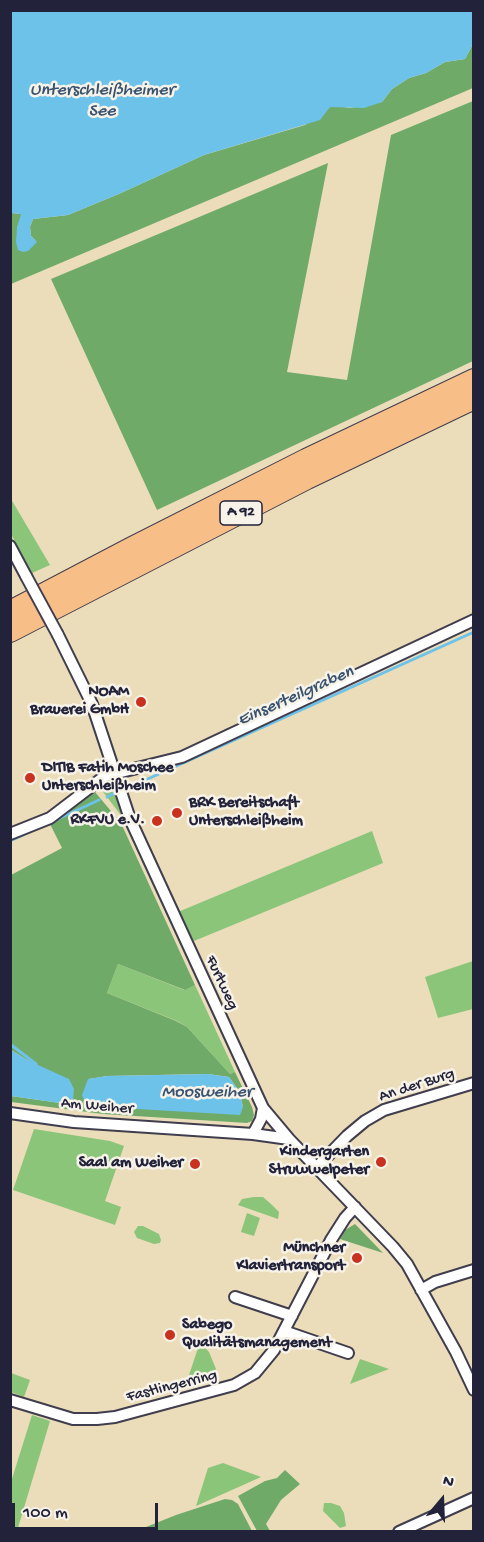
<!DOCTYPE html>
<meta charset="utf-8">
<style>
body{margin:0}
#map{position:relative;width:484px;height:1542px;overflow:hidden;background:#ebddb9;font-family:"Gochi Hand",sans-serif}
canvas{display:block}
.frame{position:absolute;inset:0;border:12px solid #22223b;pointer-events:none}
.north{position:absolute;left:412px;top:1470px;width:60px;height:60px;-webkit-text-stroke:4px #f7f3e8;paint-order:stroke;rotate:19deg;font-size:16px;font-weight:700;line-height:24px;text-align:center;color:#22223b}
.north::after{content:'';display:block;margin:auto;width:21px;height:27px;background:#22223b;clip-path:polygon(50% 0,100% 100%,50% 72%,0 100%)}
.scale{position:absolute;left:12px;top:1503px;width:146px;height:27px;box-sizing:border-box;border:3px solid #22223b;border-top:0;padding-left:8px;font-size:18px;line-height:21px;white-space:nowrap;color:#22223b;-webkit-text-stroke:4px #f7f3e8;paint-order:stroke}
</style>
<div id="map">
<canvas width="484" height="1542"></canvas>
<div class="frame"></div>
<div class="north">N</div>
<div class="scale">100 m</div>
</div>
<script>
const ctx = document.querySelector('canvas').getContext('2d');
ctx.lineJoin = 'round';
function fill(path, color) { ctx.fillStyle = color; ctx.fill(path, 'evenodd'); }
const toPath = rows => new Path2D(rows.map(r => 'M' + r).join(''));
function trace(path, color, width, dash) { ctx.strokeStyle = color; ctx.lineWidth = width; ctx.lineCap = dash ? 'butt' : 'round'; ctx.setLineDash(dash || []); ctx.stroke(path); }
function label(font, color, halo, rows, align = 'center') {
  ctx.font = font + ' "Gochi Hand",sans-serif'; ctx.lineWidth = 5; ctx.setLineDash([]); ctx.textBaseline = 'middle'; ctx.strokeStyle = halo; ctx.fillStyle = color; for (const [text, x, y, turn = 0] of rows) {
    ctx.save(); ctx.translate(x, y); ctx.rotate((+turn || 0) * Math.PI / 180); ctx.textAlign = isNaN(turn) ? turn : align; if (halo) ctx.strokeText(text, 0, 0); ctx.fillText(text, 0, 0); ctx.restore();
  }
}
fill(toPath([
 [11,499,50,565,32,573,11,534],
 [105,780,110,782,114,786,124,817,123,818,97,784],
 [372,831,383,863,194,941,178,912],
 [473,961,473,1009,438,1018,425,977],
 [118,964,184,990,195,985,235,1072,230,1074,187,1027,177,1021,107,993],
 [34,1129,110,1141,124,1146,105,1201,121,1207,115,1225,13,1190],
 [254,1197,263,1197,271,1204,279,1212,278,1219,238,1205,242,1199],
 [247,1213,260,1218,254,1236,241,1232],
 [138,1226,143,1226,159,1234,161,1240,160,1243,154,1244,137,1238,134,1232],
 [200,1342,209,1352,216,1369,214,1374,187,1381],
 [360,1359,389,1369,350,1384],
 [11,1373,30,1380,24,1397,11,1392],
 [32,1415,50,1421,17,1531,11,1531,11,1482],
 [223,1463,261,1477,196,1506,208,1468],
 [324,1503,331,1503,340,1506,344,1513,346,1526,340,1528,323,1511]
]), '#8ac579');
fill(toPath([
 [473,44,473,88,11,284,11,213,22,214,17,228,37,242,31,236,30,227,33,219,68,215,121,193,204,155,305,125,330,107,338,106,350,108,382,102,392,89,409,78,426,73,445,62,465,59],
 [473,101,473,361,157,510,51,279,328,163,287,372,347,380,391,135],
 [95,792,121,823,195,985,185,990,118,964,107,993,176,1021,187,1027,230,1074,235,1072,252,1107,254,1115,252,1121,247,1123,103,1114,11,1102,11,1096,67,1104,29,1061,11,1050,11,875,62,848,49,822],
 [208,1074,229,1077,239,1091,243,1107,89,1079,107,1076],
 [355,1224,383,1253,340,1239,345,1230],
 [285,1470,300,1484,281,1500,266,1524,270,1531,257,1531,238,1496,265,1481,277,1478],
 [225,1499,232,1500,238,1504,252,1531,142,1531,146,1527,176,1515]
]), '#6faa69');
fill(toPath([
 [10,11,473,11,473,44,465,59,445,62,426,73,409,78,392,89,382,102,364,108,330,107,320,120,204,155,121,193,68,215,33,219,30,227,31,236,37,242,28,251,23,252,18,250,16,242,17,228,21,214,11,213],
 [11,1050,29,1061,69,1079,74,1089,73,1100,67,1104,11,1096],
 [208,1074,229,1077,239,1091,243,1107,240,1115,86,1106,82,1095,88,1079,107,1076]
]), '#6dc2ea');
trace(toPath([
 [130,787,474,632],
 [107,797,115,793],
 [10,841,99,800],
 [10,1044,36,1064]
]), '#6dc2ea', 3);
const street = toPath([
 [10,546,26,576],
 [58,635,92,704,130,819,263,1108,289,1139,393,1247,407,1264,456,1352,474,1390],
 [10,834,50,818,105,776,182,757,474,620],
 [10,1113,74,1122,253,1134,289,1139],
 [253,1134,261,1119,263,1108],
 [317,1167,347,1136,365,1121,384,1110,474,1083],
 [421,1290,435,1282,474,1270],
 [235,1297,292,1316],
 [284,1331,348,1353],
 [10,1400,73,1419,97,1419,115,1417,234,1385,255,1373,274,1350,331,1240,345,1218,355,1207],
 [399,1532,474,1498]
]);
const highway = toPath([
 [10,611,130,548,306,459,474,379],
 [10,632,307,479,474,399]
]);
trace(street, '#403e4e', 14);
trace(highway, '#403e4e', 22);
trace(street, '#fff', 10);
trace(highway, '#f7be88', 20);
const streetBridge = toPath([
 [26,576,58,635]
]);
trace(streetBridge, '#403e4e', 14, []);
trace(streetBridge, '#fff', 10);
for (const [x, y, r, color] of [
 [141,702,6,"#c8321e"],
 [30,778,6,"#c8321e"],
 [177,813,6,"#c8321e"],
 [157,821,6,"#c8321e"],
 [381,1162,6,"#c8321e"],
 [195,1164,6,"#c8321e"],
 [357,1258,6,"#c8321e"],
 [170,1335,6,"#c8321e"]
]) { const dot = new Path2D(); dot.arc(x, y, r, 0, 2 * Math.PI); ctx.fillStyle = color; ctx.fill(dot); trace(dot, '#f7f3e8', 2); }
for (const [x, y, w] of [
 [241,513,42]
]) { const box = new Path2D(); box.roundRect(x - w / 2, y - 12, w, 24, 4.5); ctx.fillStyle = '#f7f3e8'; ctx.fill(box); trace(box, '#22223b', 1.5); }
label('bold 15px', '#22223b', null, [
 ["A 92",241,513]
]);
label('bold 16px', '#22223b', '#f7f3e8', [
 ["NOAM",129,693],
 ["Brauerei GmbH",129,711],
 ["DITIB Fatih Moschee",42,769,"left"],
 ["Unterschleißheim",42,787,"left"],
 ["BRK Bereitschaft",189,804,"left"],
 ["Unterschleißheim",189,822,"left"],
 ["RKFVU e.V.",145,821],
 ["Kindergarten",369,1153],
 ["Struwwelpeter",369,1171],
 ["Saal am Weiher",183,1164],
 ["Münchner",345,1249],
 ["Klaviertransport",345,1267],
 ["Sabego",182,1326,"left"],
 ["Qualitätsmanagement",182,1344,"left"]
], 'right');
label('16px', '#22223b', '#f7f3e8', [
 ["Furtweg",221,983,65],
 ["An der Burg",417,1086,-18],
 ["Am Weiher",97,1107,5],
 ["Fastlingerring",172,1387,-14]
]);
label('italic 18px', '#385270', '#f7f3e8', [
 ["Unterschleißheimer",102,91],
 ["See",102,112],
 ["Einserteilgraben",296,697,-24],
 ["Moosweiher",207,1093]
]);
</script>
